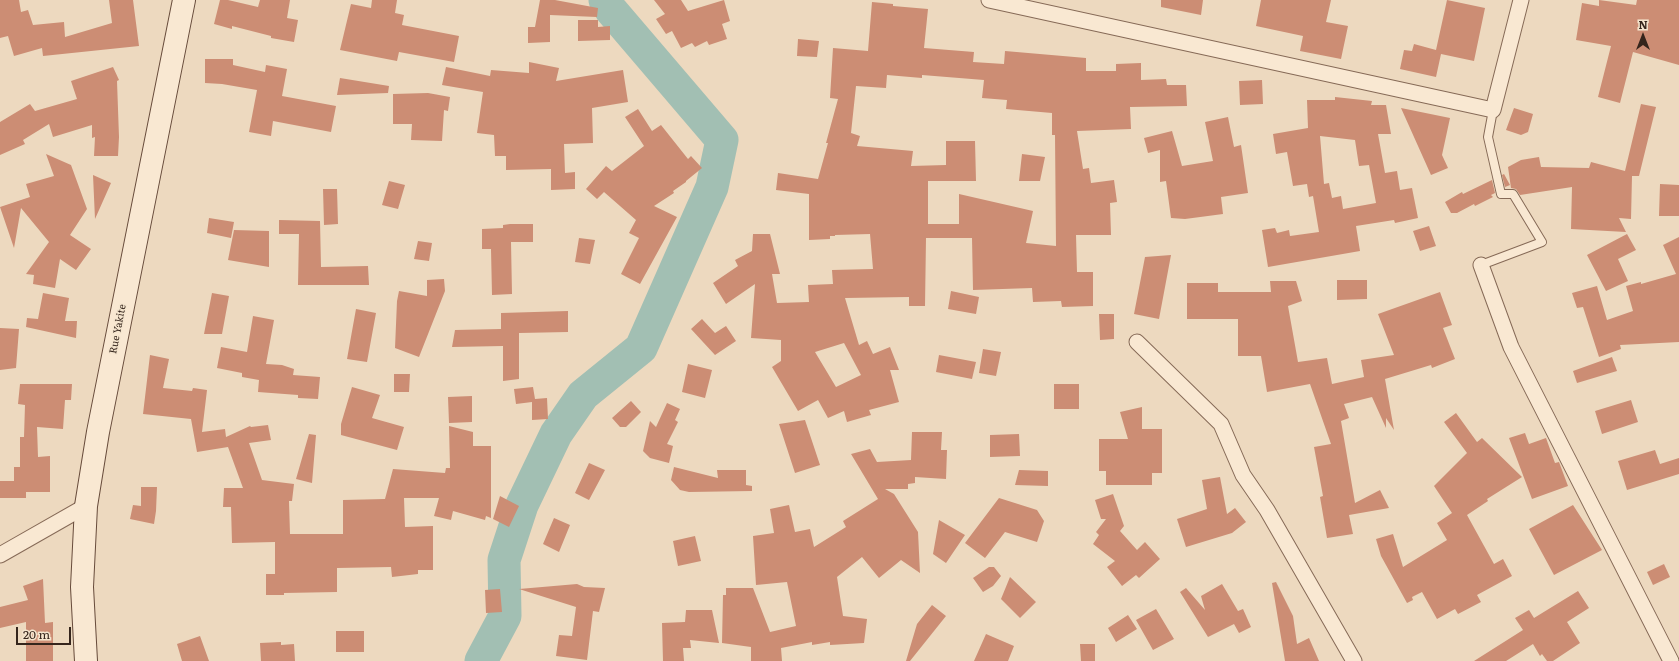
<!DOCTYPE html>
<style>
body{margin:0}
#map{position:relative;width:1679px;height:661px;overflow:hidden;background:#edd9bf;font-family:Literata,serif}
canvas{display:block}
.north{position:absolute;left:1623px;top:16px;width:40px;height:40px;-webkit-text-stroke:3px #f5e5ce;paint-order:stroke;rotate:0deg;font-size:11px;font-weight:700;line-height:16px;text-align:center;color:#35251c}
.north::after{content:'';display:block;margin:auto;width:14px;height:18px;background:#35251c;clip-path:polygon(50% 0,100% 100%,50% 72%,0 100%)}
.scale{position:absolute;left:16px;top:627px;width:55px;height:18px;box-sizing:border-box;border:2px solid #35251c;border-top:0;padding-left:5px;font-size:12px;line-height:14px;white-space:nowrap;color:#35251c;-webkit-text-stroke:3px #f5e5ce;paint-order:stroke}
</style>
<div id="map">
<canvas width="1679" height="661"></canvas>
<div class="north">N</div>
<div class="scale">20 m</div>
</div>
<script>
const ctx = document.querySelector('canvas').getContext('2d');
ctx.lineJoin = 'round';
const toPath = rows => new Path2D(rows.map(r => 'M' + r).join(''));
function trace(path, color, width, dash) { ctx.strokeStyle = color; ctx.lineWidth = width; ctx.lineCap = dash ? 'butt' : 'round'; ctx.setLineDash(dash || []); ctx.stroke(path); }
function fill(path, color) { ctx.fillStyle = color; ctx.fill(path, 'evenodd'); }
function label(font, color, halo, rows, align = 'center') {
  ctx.font = font + ' Literata,serif'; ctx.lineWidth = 3; ctx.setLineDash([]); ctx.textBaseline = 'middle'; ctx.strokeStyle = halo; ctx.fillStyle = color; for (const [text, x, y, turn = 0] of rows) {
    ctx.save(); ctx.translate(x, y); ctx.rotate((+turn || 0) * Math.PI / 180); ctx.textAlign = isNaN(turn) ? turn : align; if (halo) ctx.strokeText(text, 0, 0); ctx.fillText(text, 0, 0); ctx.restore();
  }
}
trace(toPath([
 [481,661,505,616,504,560,522,505,556,434,583,395,641,348,712,187,722,140,611,10,605,0]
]), '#a2bfb3', 33);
fill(toPath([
 [0,0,19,0,21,12,28,10,33,25,64,22,65,37,112,23,109,0,133,0,139,46,43,56,42,48,14,56,8,36,0,38],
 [220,0,228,0,258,7,260,0,290,0,287,18,298,20,294,42,271,38,271,36,232,26,232,29,214,24],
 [372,0,397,0,395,13,404,15,402,25,459,36,454,62,399,52,397,61,340,50,351,4,371,8],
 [540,0,555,0,598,8,597,17,550,15,550,42,528,43,528,27,535,27],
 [654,0,681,0,688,11,724,0,730,21,722,24,727,39,709,45,707,41,695,47,692,43,681,48,672,31,666,34,656,19,665,14],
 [1161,0,1203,0,1201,15,1161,7],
 [1261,0,1331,0,1326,22,1348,26,1341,59,1300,51,1303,36,1256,26],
 [1447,0,1485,8,1474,61,1441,54,1436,77,1400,69,1404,50,1412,51,1414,44,1436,50],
 [1599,0,1636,5,1637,0,1679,0,1679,65,1633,52,1620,103,1598,97,1611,46,1576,40,1582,3,1599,6],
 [872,2,893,4,893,6,928,9,924,48,974,52,973,62,1004,64,1005,51,1086,58,1086,71,1116,71,1116,64,1141,63,1141,80,1166,79,1167,85,1186,85,1187,106,1130,107,1131,129,1077,131,1083,169,1089,168,1091,183,1114,180,1117,202,1110,203,1111,235,1076,235,1077,272,1093,272,1093,306,1062,307,1061,301,1033,302,1032,288,973,290,972,238,926,238,925,306,909,306,909,297,845,298,859,345,867,341,873,354,890,347,899,370,890,370,899,402,869,410,871,415,847,422,844,411,828,418,818,400,798,411,772,367,781,361,781,340,751,338,755,284,726,304,713,283,738,266,735,260,752,251,753,234,770,234,780,274,772,274,777,303,809,302,808,285,833,284,832,270,873,269,870,234,835,235,835,236,830,236,830,239,809,240,809,194,776,190,778,173,818,179,828,143,826,143,838,99,830,98,833,48,868,51],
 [887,75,922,78,922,75,984,80,982,98,1007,100,1006,109,1052,113,1052,135,1055,135,1056,246,1026,243,1033,211,959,194,959,224,928,224,928,181,976,181,975,141,946,141,946,165,911,166,913,151,857,146,860,136,851,133,856,86,886,88],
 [844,343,861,375,836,387,815,352],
 [578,20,598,20,598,27,610,26,610,40,578,41],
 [798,39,819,41,817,57,797,56],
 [205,59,233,59,233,65,265,72,266,65,287,69,282,96,336,106,331,132,273,121,271,136,249,132,257,90,222,84,205,83],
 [529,62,559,68,556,81,623,70,628,102,592,108,593,143,564,144,565,173,575,172,575,189,551,190,551,169,506,170,506,156,495,156,494,135,477,133,483,92,442,85,446,67,490,76,491,70,529,73],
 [113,67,119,80,117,81,119,137,118,156,94,156,95,137,92,138,92,125,53,137,49,124,23,140,25,144,0,155,0,122,30,104,35,111,77,99,71,81],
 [340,78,389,86,388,93,337,95],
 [1262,80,1263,104,1240,105,1239,81],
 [428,93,450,97,448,111,444,110,442,141,411,140,412,124,393,124,393,94],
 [1335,97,1372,101,1371,105,1386,105,1391,134,1378,134,1385,173,1397,171,1400,190,1412,188,1418,218,1395,223,1394,220,1356,226,1360,251,1268,267,1262,230,1275,228,1277,233,1289,230,1290,236,1319,232,1313,196,1309,197,1307,184,1293,186,1287,152,1276,154,1273,134,1308,128,1307,100,1335,100],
 [1320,136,1355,140,1359,166,1369,165,1376,203,1343,209,1341,196,1332,198,1329,183,1324,184],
 [1641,104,1656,107,1639,176,1632,176,1631,219,1619,218,1626,232,1571,229,1572,187,1520,195,1516,189,1511,188,1508,167,1521,160,1539,157,1541,167,1589,168,1591,162,1625,171],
 [1401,108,1450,118,1442,155,1448,168,1431,175],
 [1514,108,1533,114,1528,132,1521,135,1506,130],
 [638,109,652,131,661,125,688,159,691,156,702,168,686,181,686,182,673,191,674,193,654,206,677,217,640,284,621,274,639,238,629,233,636,220,604,192,597,199,586,189,606,166,612,171,644,146,625,117],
 [1228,117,1234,147,1241,145,1248,193,1221,197,1223,214,1185,219,1171,218,1166,181,1160,182,1160,150,1148,153,1144,138,1172,131,1182,166,1213,161,1205,122],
 [46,154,71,165,87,209,70,235,91,249,76,270,60,259,55,288,33,284,34,275,26,274,49,242,21,208,14,248,0,207,30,197,26,184,54,176],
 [1022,154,1045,157,1040,181,1019,181],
 [1504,174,1510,185,1505,187,1502,175],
 [93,175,111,183,95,219],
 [1492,180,1495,193,1491,195,1493,197,1475,206,1474,204,1457,213,1451,213,1445,202,1462,192,1463,194],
 [389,181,405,185,398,209,382,205],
 [1660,184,1679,185,1679,216,1659,216],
 [323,189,337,189,338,224,324,225],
 [209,218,234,222,231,238,207,233],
 [279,220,320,221,321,267,368,266,369,285,298,285,299,234,279,234],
 [510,224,533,224,533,242,511,242,512,294,492,295,491,249,482,249,482,229,503,228,503,225],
 [1429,226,1436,246,1420,251,1413,231],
 [234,230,269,231,269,267,228,260],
 [1627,234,1636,250,1618,259,1628,281,1606,291,1587,255],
 [1679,237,1679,342,1620,345,1621,349,1599,357,1583,307,1577,308,1572,293,1597,286,1607,320,1633,311,1626,286,1641,282,1641,284,1676,274,1663,245],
 [579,238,595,240,590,264,575,262],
 [418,241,432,243,429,261,414,259],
 [1171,255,1159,319,1134,314,1145,257],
 [444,279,445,291,419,357,395,348,397,301,399,291,427,296,427,280],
 [1337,280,1367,280,1367,299,1337,300],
 [1270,281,1296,281,1302,301,1288,306,1298,362,1327,358,1332,384,1364,377,1361,360,1394,355,1378,314,1440,292,1452,325,1443,328,1455,359,1432,368,1431,365,1385,379,1394,430,1386,418,1386,428,1372,397,1344,404,1349,418,1341,421,1355,503,1380,490,1389,508,1349,515,1353,534,1327,538,1320,497,1323,496,1314,447,1331,444,1310,384,1267,392,1261,356,1238,356,1238,319,1187,319,1187,283,1218,283,1218,292,1271,292],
 [951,291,979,297,976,314,948,309],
 [43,293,69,298,65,321,77,321,76,338,26,327,27,318,38,319],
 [212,293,229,296,222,334,204,334],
 [356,309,376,313,367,362,347,359],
 [568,311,568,332,519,333,519,379,503,381,503,346,452,347,455,330,501,329,501,313],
 [1099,314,1114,314,1114,339,1100,340],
 [253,316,274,320,266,364,282,365,294,369,293,375,320,377,318,399,298,398,298,395,258,392,259,380,242,377,242,373,217,368,221,347,247,352],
 [702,319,715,333,726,326,736,341,715,355,691,329],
 [0,328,19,329,16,368,0,370],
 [983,349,1001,352,996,376,979,373],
 [150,355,169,359,163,388,192,391,193,388,207,390,202,432,225,429,226,437,250,426,251,427,268,425,271,440,249,443,262,480,294,484,292,501,289,501,290,534,343,534,343,500,385,499,393,469,445,473,446,468,450,468,449,426,473,432,473,446,491,446,491,518,486,516,485,520,453,511,451,520,434,516,439,498,404,498,405,527,433,526,433,570,418,570,418,574,392,577,391,567,337,568,337,592,284,593,284,595,266,595,266,574,275,574,275,542,232,543,231,507,223,507,224,488,243,488,228,447,197,452,191,419,143,414],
 [939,355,976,362,972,379,936,372],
 [1612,357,1617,371,1577,383,1573,371],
 [688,364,712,370,705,398,682,392],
 [394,374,410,374,409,392,394,392],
 [20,384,72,384,71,400,65,400,63,429,37,427,38,457,50,456,50,492,26,492,26,498,0,498,0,481,14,481,14,467,20,467,20,437,24,437,25,405,18,404],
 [1054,384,1079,384,1079,409,1054,409],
 [352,387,380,395,372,418,404,427,397,450,341,435,341,424],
 [533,387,535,399,547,398,548,419,532,420,532,402,516,404,514,389],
 [472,396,472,422,449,423,448,397],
 [1631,400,1638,422,1602,434,1595,411],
 [631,401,641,412,626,427,620,427,612,418],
 [667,403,680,409,675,420,678,422,667,444,673,446,669,463,650,458,643,451,650,421,656,427],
 [1142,407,1142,429,1162,429,1162,473,1152,473,1152,485,1106,485,1106,471,1099,471,1099,439,1128,439,1120,412],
 [1456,413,1477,442,1482,438,1522,477,1487,499,1488,501,1467,515,1494,564,1503,559,1512,576,1477,595,1481,602,1458,614,1455,609,1437,619,1422,592,1412,597,1413,600,1407,603,1381,556,1376,539,1393,534,1403,567,1447,540,1437,523,1452,513,1434,486,1467,453,1444,422],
 [805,420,820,465,795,473,779,424],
 [912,432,942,432,941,450,947,450,946,479,915,477,915,483,908,484,908,489,885,489,894,494,918,532,920,573,901,560,879,578,862,557,837,577,843,616,867,619,864,643,830,645,830,642,812,645,812,642,781,648,782,661,751,661,751,647,722,643,723,595,726,595,726,588,753,588,770,632,796,626,787,582,756,585,753,536,774,533,770,509,789,505,795,532,810,529,814,547,846,527,843,521,878,499,851,454,870,449,877,462,911,460],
 [1525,433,1529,444,1546,438,1555,463,1559,462,1568,486,1532,499,1509,438],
 [309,434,316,435,312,483,296,479],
 [1019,434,1020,456,990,457,990,435],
 [1655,450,1660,464,1679,458,1679,474,1627,490,1618,461],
 [589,463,605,470,589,500,575,493],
 [674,467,718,478,717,470,746,470,746,485,752,486,752,491,689,492,680,490,671,480],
 [1019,470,1048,471,1048,486,1015,485],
 [1220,477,1227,514,1235,508,1246,522,1232,533,1186,547,1177,519,1207,509,1202,480],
 [141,487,157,487,156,511,154,524,130,519,133,505,141,506],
 [1113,494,1124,526,1120,531,1137,550,1145,542,1160,559,1139,578,1136,575,1122,586,1107,567,1115,561,1093,544,1099,535,1096,532,1106,519,1101,519,1095,500],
 [500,496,519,506,509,527,493,519],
 [999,498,1037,510,1044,521,1037,542,1005,532,985,558,965,543],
 [1573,505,1602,550,1554,575,1529,529],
 [554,518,570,525,559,552,543,544],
 [939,520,965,535,946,563,933,554],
 [695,536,701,561,678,566,673,541],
 [1664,564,1670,577,1653,585,1647,572],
 [989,567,994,567,1001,576,993,586,983,592,973,578],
 [1010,577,1036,602,1020,618,1001,599],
 [43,579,45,623,53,622,53,661,26,661,26,622,0,628,0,607,28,600,23,586],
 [1276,582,1293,616,1297,644,1309,638,1319,661,1285,661,1272,583],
 [577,584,584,587,605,588,599,612,593,611,587,660,556,656,559,635,572,636,576,607,519,589],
 [1222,584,1238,611,1243,609,1251,627,1239,633,1234,624,1208,637,1180,592,1186,588,1205,610,1201,596],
 [500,589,502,612,486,613,485,590],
 [1578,591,1589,608,1567,622,1580,643,1553,661,1547,661,1542,654,1540,656,1533,644,1506,661,1474,661,1523,630,1515,618,1529,610,1534,618],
 [932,605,946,616,910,661,906,661,917,624],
 [1156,609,1174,639,1153,650,1136,620],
 [686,610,712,610,719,643,690,640,691,648,683,648,684,661,663,661,662,623,685,622],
 [1128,615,1137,629,1116,642,1108,628],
 [336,631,364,631,364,652,336,652],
 [986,634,1014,646,1008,661,974,661],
 [200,636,209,661,182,661,177,644],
 [281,642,281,645,294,644,295,661,261,661,260,643],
 [1080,644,1095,644,1095,661,1081,661]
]), '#cc8d74');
const lane = toPath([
 [1481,265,1542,242,1513,194,1501,194,1488,137,1493,110]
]);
const street = toPath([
 [989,0,1493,110,1521,0],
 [1481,265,1511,347,1671,661],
 [1137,342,1221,424,1243,475,1267,510,1354,661],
 [0,555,86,506]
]);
const secondary = toPath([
 [86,661,82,587,86,506,98,432,184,0]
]);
trace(lane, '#866a57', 10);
trace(street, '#866a57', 17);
trace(secondary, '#674b3b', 24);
trace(lane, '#f9e8d2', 8);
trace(street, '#f9e8d2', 15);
trace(secondary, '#f9e8d2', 22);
label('10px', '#35251c', '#f5e5ce', [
 ["Rue Yakite",118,329,-79]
]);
</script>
